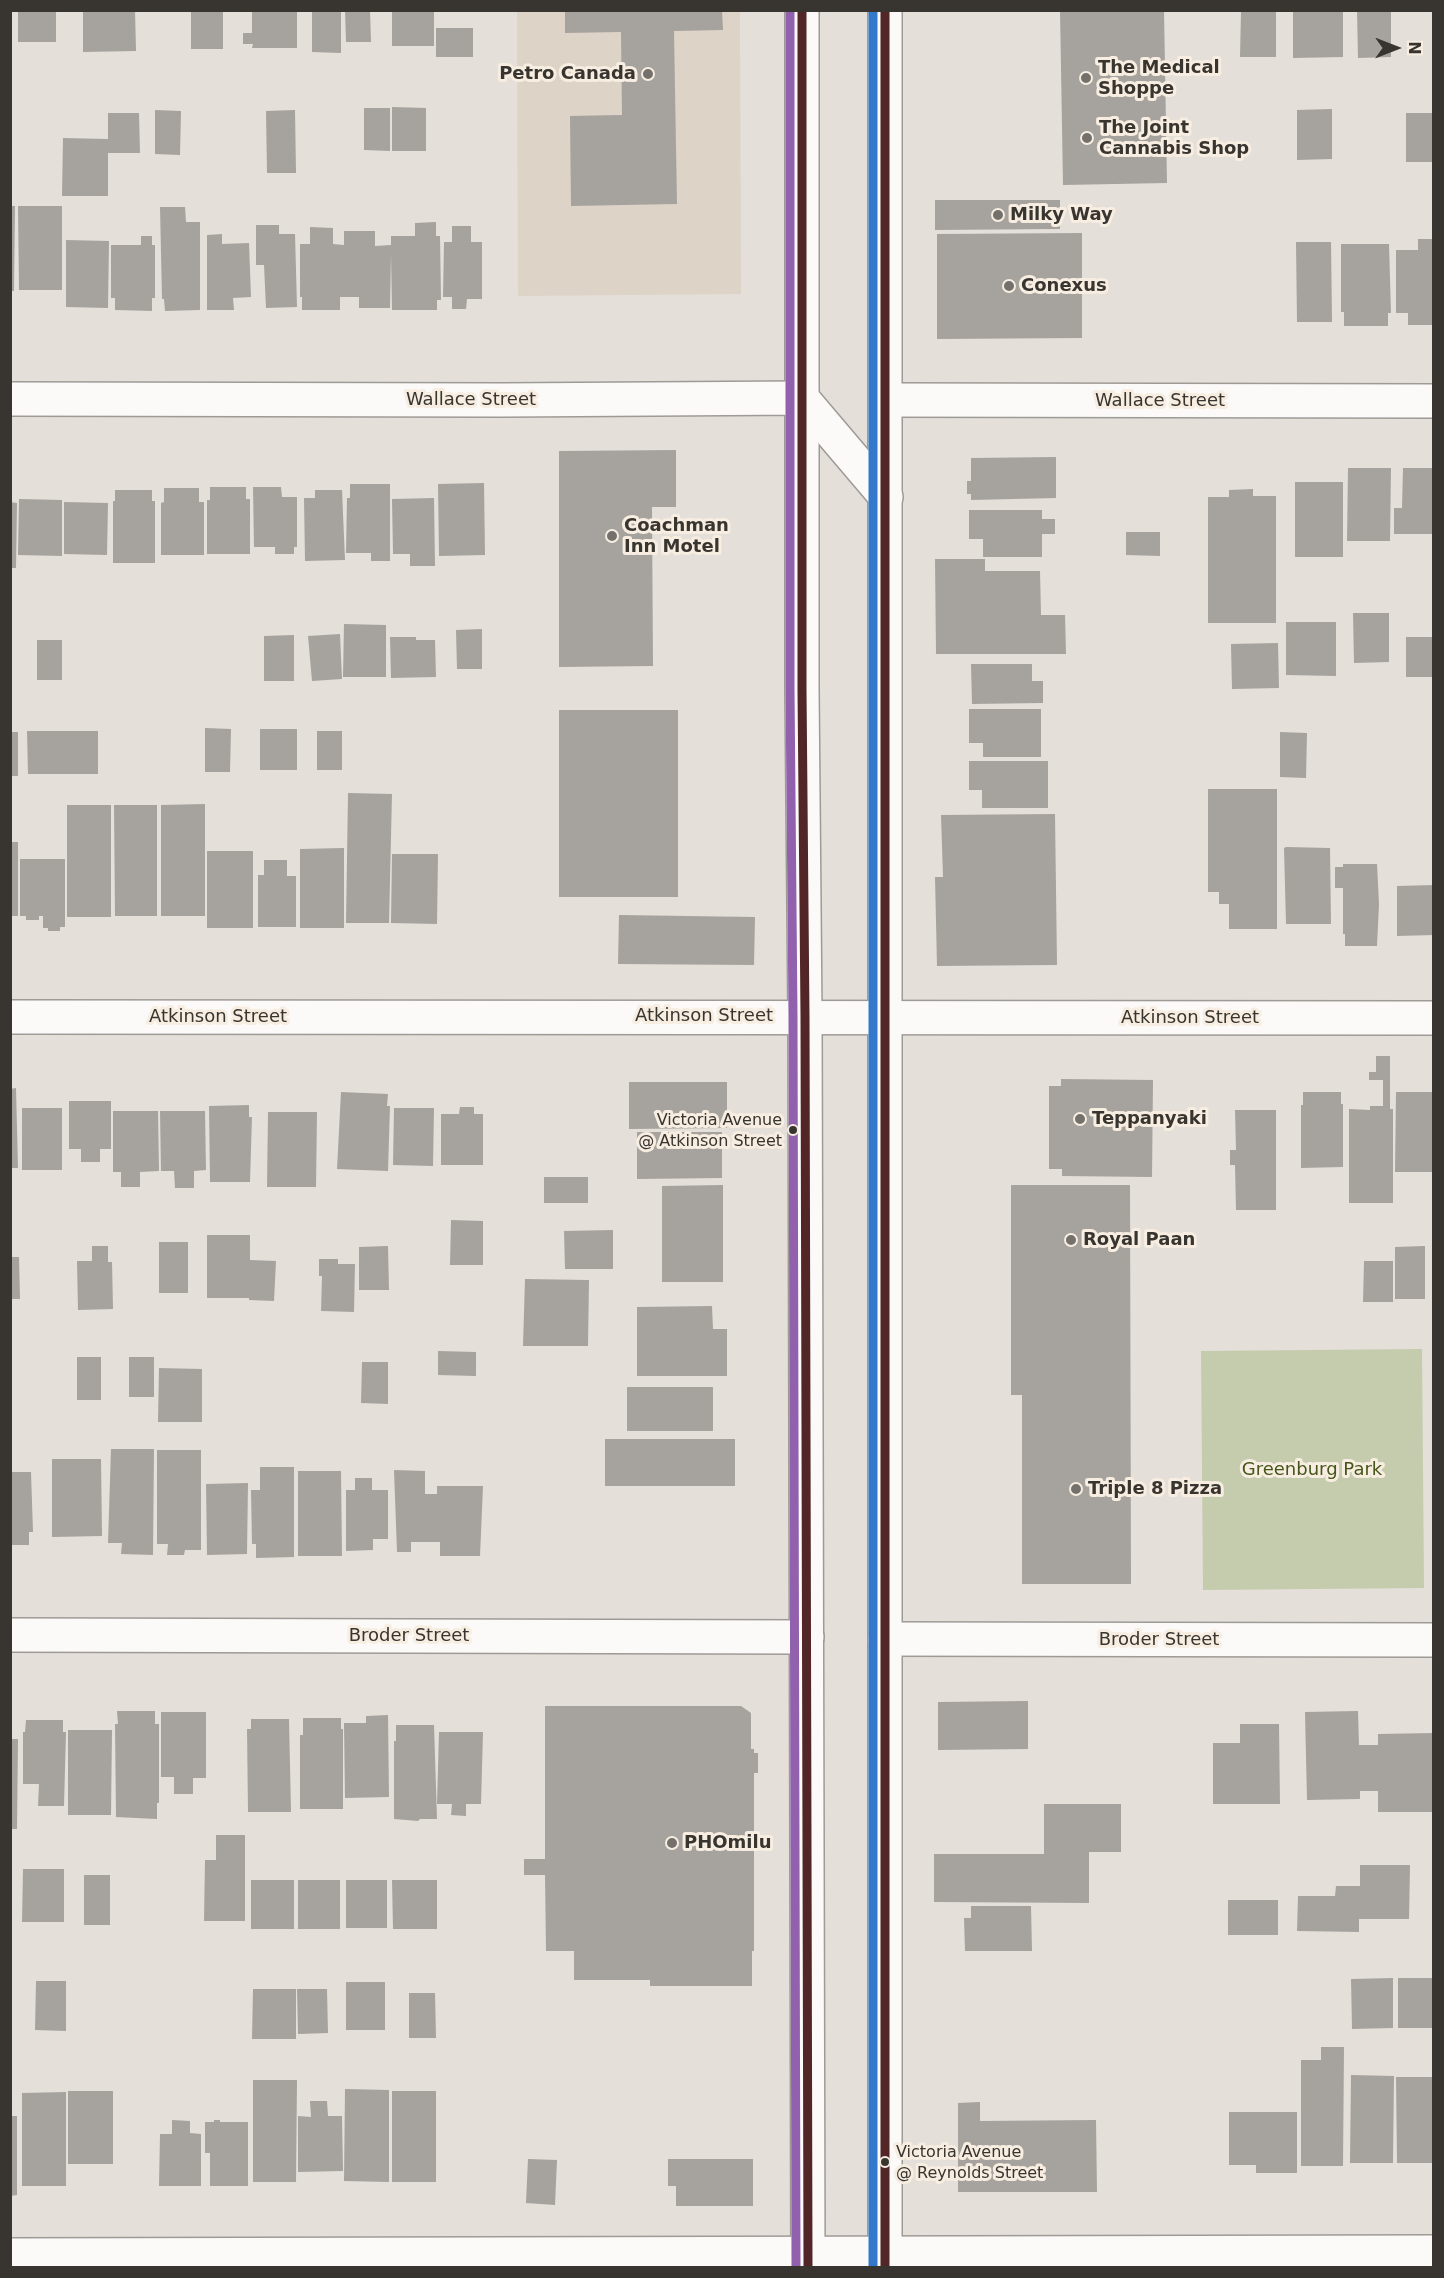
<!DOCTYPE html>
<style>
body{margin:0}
#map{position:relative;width:1444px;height:2278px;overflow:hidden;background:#e4dfd9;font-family:"DejaVu Sans",sans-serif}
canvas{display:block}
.frame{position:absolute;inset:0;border:12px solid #383530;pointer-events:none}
.north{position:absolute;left:1366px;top:18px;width:60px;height:60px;-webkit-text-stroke:4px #f7ede1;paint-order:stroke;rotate:90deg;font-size:16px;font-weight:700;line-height:24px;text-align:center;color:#383530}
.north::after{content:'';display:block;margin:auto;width:21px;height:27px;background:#383530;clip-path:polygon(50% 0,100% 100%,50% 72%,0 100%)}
</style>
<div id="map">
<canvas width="1444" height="2278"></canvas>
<div class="frame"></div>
<div class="north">N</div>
</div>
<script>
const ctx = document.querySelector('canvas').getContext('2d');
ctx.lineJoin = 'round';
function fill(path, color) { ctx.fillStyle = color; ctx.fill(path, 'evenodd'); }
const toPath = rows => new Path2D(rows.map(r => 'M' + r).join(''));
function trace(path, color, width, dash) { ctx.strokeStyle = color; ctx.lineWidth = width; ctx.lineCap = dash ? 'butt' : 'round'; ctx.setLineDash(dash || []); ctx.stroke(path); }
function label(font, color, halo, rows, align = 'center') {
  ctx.font = font + ' "DejaVu Sans",sans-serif'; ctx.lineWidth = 6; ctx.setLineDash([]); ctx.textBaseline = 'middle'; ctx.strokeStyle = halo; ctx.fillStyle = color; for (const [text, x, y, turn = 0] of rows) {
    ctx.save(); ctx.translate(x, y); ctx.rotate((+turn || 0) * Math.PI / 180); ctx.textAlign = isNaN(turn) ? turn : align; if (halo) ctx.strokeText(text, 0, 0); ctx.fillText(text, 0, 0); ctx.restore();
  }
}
fill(toPath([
 [517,11,740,11,741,294,518,296]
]), '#ddd3c7');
fill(toPath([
 [1422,1349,1424,1588,1203,1590,1201,1351]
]), '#c5ccae');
fill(toPath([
 [18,10,56,10,56,42,18,42],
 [83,10,135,10,136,51,83,52],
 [191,10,223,10,223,49,191,49],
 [252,10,297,10,297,48,252,48,253,44,243,44,243,33,252,33],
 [345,10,370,10,371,42,346,42],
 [392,10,434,10,434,46,392,46],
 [565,10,722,10,723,30,674,31,677,204,571,206,570,116,622,115,621,32,565,33],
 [1060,10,1164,10,1167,183,1063,185],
 [1293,10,1343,10,1343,57,1293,58],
 [1357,10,1391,10,1391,57,1358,58],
 [1241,11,1276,12,1276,57,1240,57],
 [312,12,341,12,341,53,312,52],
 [436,28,473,28,473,57,436,57],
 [392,107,426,108,426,151,392,151],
 [364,108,390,108,390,151,364,150],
 [1332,109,1332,159,1297,160,1297,110],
 [155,110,181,111,180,155,155,154],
 [295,110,296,173,267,173,266,111],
 [108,113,139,113,140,153,108,153,108,196,62,196,63,138,108,139],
 [1406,113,1434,113,1434,162,1406,162],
 [935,200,1060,200,1060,229,935,230],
 [10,206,15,206,14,291,10,291],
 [18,206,62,206,62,290,19,290],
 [160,207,185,207,186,222,200,222,200,310,165,311,164,299,162,299],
 [436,222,436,236,440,236,441,300,437,300,437,310,392,310,391,254,390,308,359,308,359,297,340,297,340,310,302,310,302,297,300,297,300,244,310,244,310,227,333,228,333,244,344,245,344,231,375,231,375,246,391,245,391,236,415,236,415,223],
 [256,225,279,225,279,234,295,234,297,307,266,308,264,265,256,265],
 [452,226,471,226,471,242,482,242,482,299,467,299,466,309,452,309,452,297,443,297,444,242,452,242],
 [1082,233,1082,338,937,339,937,234],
 [222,234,222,244,249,243,251,297,233,298,234,310,207,310,207,235],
 [141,236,152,236,152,245,155,245,155,298,152,298,152,311,115,310,115,298,111,298,111,245,141,245],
 [1418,239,1434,239,1434,325,1408,325,1408,313,1396,313,1396,250,1418,250],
 [66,240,109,241,108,308,66,307],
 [1296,242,1331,242,1332,322,1297,322],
 [1341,244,1389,244,1391,313,1388,313,1388,326,1344,326,1344,312,1341,312],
 [676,450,676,507,652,507,653,666,559,667,559,451],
 [1056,457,1056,498,971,500,971,494,967,494,967,481,971,481,971,458],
 [1348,468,1391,468,1390,541,1347,541],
 [1403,468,1434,468,1434,534,1394,534,1394,508,1402,508],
 [1295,482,1343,482,1343,557,1295,557],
 [484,483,485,555,439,556,438,484],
 [350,484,390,484,390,561,371,561,371,553,346,553,347,498,350,498],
 [210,487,246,487,246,499,250,499,250,554,207,554,207,500,210,500],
 [253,487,281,487,282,497,297,497,297,547,294,547,294,554,275,554,275,547,254,547],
 [164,488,199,488,199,502,204,502,204,555,161,555,161,503,164,502],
 [1253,489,1253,496,1276,496,1276,623,1208,623,1208,497,1229,497,1229,490],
 [115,490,152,490,152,501,155,501,155,563,113,563,113,501,115,501],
 [315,490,342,490,345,560,305,561,304,498,315,498],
 [434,498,435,566,410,566,410,554,393,554,392,499],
 [19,499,62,500,62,556,18,555],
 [10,502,17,503,16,568,10,568],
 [64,502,108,503,107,555,64,554],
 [969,510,1042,510,1042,519,1055,519,1055,534,1042,534,1042,557,983,557,983,539,969,539],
 [1126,532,1160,532,1160,556,1126,555],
 [935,559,985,559,985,571,1040,571,1041,615,1065,615,1066,654,936,654],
 [1353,613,1389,613,1389,662,1354,663],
 [1286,622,1336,622,1336,676,1286,675],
 [344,624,386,625,386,677,343,677],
 [482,629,482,669,457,669,456,630],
 [340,634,342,679,312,681,308,636],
 [294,635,294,681,264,681,264,636],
 [390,637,416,637,416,640,435,640,436,677,391,678],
 [1406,637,1434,637,1434,677,1406,677],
 [37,640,62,640,62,680,37,680],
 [1278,643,1279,688,1232,689,1231,644],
 [971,664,1032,664,1032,681,1043,681,1043,703,972,704],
 [969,709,1041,709,1041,757,983,757,983,743,969,743],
 [559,710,678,710,678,897,559,897],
 [205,728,231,729,230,772,205,772],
 [260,729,297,729,297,770,260,770],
 [27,731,98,731,98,774,28,774],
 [317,731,342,731,342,770,317,770],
 [10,732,18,732,18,776,10,776],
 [1280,732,1307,733,1306,778,1280,777],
 [969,761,1048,761,1048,808,982,808,982,790,969,790],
 [1208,789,1277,789,1277,929,1229,929,1229,904,1219,904,1219,892,1208,892],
 [348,793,392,794,389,923,346,923],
 [205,804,205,916,161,916,161,805],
 [67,805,111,805,111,917,67,917],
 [114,805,157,805,157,916,115,916],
 [1055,814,1057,965,937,966,935,877,943,877,941,815],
 [10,842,18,842,18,916,10,916],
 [1286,847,1330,848,1331,924,1286,924,1284,848],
 [344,848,344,928,300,928,300,849],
 [207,851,253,851,253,928,207,928],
 [392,854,438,854,437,924,391,923],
 [20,859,65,859,65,927,60,927,60,931,48,931,48,928,43,928,43,916,39,916,39,920,26,920,26,916,20,916],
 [264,860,287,860,287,876,296,876,296,927,258,927,258,875,264,875],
 [1343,864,1377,864,1379,904,1377,946,1345,946,1345,934,1343,934,1343,888,1335,888,1335,867,1343,867],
 [1434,885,1434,935,1397,936,1397,886],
 [619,915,755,917,754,965,618,964],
 [1376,1056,1390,1056,1390,1109,1393,1109,1393,1203,1349,1203,1349,1109,1370,1110,1370,1106,1383,1106,1383,1080,1369,1080,1369,1072,1376,1072],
 [1061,1079,1153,1080,1152,1177,1062,1176,1062,1169,1049,1169,1049,1086,1061,1086],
 [629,1082,727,1082,727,1128,629,1129],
 [16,1088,18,1168,10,1168,10,1089],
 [341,1092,388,1094,387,1106,390,1106,388,1171,337,1169],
 [1303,1092,1341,1092,1341,1104,1343,1104,1343,1167,1301,1168,1301,1105,1303,1105],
 [1396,1092,1434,1092,1434,1172,1395,1172],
 [69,1101,111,1101,111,1149,100,1149,100,1162,81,1162,81,1149,69,1149],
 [249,1105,249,1117,252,1117,250,1182,210,1182,209,1106],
 [460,1107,474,1107,474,1114,483,1114,483,1165,441,1165,441,1114,459,1114],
 [22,1108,62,1108,62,1170,22,1170],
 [394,1108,434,1108,433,1166,393,1165],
 [1235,1110,1276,1110,1276,1210,1236,1210,1235,1165,1230,1165,1230,1150,1236,1150],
 [113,1111,158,1111,159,1171,140,1172,140,1187,121,1187,121,1172,113,1172],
 [160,1111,205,1111,206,1170,194,1171,194,1188,175,1188,174,1171,161,1171],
 [268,1112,317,1112,316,1187,267,1187],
 [637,1132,722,1132,722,1178,637,1179],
 [544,1177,588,1177,588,1203,544,1203],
 [723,1185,723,1282,662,1282,662,1186],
 [1011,1185,1130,1185,1131,1584,1022,1584,1022,1395,1011,1395],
 [451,1220,483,1221,483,1265,450,1265],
 [613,1230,613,1269,565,1269,564,1231],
 [207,1235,250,1235,250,1260,276,1261,274,1301,249,1300,249,1298,207,1298],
 [159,1242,188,1242,188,1293,159,1293],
 [92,1246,108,1246,108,1262,112,1262,113,1309,78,1310,77,1261,92,1261],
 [388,1246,389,1290,359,1290,359,1247],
 [1425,1246,1425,1299,1395,1299,1395,1247],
 [10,1257,19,1257,20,1299,10,1299],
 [319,1259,338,1259,338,1264,355,1264,354,1312,321,1311,322,1276,319,1276],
 [1364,1261,1393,1261,1393,1302,1363,1302],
 [525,1279,589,1280,588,1346,523,1346],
 [712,1306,713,1329,727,1329,727,1376,637,1376,637,1307],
 [438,1351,476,1352,476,1376,438,1375],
 [77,1357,101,1357,101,1400,77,1400],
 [129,1357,154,1357,154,1397,129,1397],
 [362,1362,388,1362,388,1404,361,1403],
 [159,1368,202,1369,202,1422,158,1422],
 [627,1387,713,1387,713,1431,627,1431],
 [605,1439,735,1439,735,1486,605,1486],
 [111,1449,154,1449,153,1555,121,1554,122,1543,108,1543],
 [157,1450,201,1450,201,1550,185,1550,184,1555,167,1555,168,1544,157,1544],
 [52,1459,101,1459,102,1536,52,1537],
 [260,1467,294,1467,294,1557,256,1558,256,1544,252,1544,251,1490,260,1490],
 [394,1470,425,1471,425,1494,437,1494,437,1486,483,1486,480,1556,440,1556,440,1542,411,1542,411,1552,397,1552],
 [298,1471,341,1471,342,1556,298,1556],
 [10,1472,31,1472,33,1532,29,1532,29,1545,10,1545],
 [355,1478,372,1478,372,1490,388,1490,388,1539,373,1539,373,1550,346,1551,346,1490,355,1490],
 [248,1483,247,1554,207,1555,206,1484],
 [1028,1701,1028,1749,938,1750,938,1702],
 [545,1706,741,1706,751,1713,751,1749,754,1749,754,1753,758,1753,758,1773,754,1773,754,1951,752,1951,752,1986,650,1986,650,1980,574,1980,574,1951,546,1951,545,1875,524,1875,524,1859,545,1859],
 [117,1711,155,1711,155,1724,159,1724,159,1803,157,1803,157,1819,116,1817,115,1724,118,1724],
 [1358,1711,1359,1745,1378,1745,1378,1734,1434,1733,1434,1812,1378,1812,1378,1791,1360,1791,1360,1799,1307,1800,1305,1712],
 [161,1712,206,1712,206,1778,193,1778,193,1794,174,1794,174,1777,161,1777],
 [388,1715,389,1797,345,1798,344,1723,366,1723,366,1716],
 [303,1718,341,1718,341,1729,343,1729,343,1809,300,1809,300,1735,303,1735],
 [251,1719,289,1719,291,1812,248,1812,247,1729,251,1729],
 [26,1720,63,1720,63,1732,66,1732,64,1806,38,1806,39,1784,23,1784,23,1732,25,1732],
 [1240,1724,1279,1724,1280,1804,1213,1804,1213,1743,1240,1743],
 [396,1725,434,1725,437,1819,420,1819,418,1821,394,1819,394,1741,396,1741],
 [68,1730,112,1730,111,1815,68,1815],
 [439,1732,483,1732,481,1804,466,1804,466,1816,451,1815,452,1804,437,1804],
 [10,1739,18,1739,17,1829,10,1829],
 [1044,1804,1121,1804,1121,1852,1089,1852,1089,1903,934,1902,934,1854,1044,1854],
 [216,1835,245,1835,245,1921,204,1921,205,1860,216,1860],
 [1360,1865,1410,1865,1409,1919,1359,1919,1359,1932,1297,1931,1298,1896,1335,1896,1336,1886,1360,1886],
 [23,1869,64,1869,64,1922,22,1922],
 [84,1875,110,1875,110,1925,84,1925],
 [251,1880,294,1880,294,1929,251,1929],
 [298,1880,340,1880,340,1929,298,1929],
 [346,1880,387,1880,387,1928,346,1928],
 [392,1880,437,1880,437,1929,393,1929],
 [1228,1900,1278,1900,1278,1935,1228,1935],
 [971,1906,1031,1906,1032,1951,965,1951,964,1918,971,1918],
 [1393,1978,1393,2028,1352,2029,1351,1979],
 [1398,1978,1434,1978,1434,2028,1398,2028],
 [36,1981,66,1981,66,2031,35,2030],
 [346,1982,385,1982,385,2030,346,2030],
 [253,1989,296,1989,296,2039,252,2039],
 [297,1989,327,1989,328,2033,298,2034],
 [409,1993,435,1993,436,2038,409,2038],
 [1321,2047,1344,2047,1343,2166,1301,2166,1301,2060,1321,2060],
 [1351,2075,1394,2076,1393,2163,1350,2163],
 [1396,2077,1434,2077,1434,2163,1397,2163],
 [253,2080,297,2080,296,2182,253,2182],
 [345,2089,389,2090,389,2182,344,2181],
 [68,2091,113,2091,113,2164,68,2164],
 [392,2091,436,2091,436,2182,392,2182],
 [66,2092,66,2186,22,2186,22,2093],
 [310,2101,327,2101,328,2116,342,2116,343,2171,298,2172,298,2116,311,2117],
 [980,2102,980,2121,1096,2120,1097,2192,958,2192,958,2103],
 [1229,2112,1297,2112,1297,2173,1256,2173,1256,2165,1229,2165],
 [10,2116,17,2116,17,2195,10,2196],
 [172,2120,190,2121,190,2133,201,2134,201,2186,159,2186,160,2134,172,2134],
 [214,2120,220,2120,220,2122,248,2122,248,2186,210,2186,210,2153,205,2153,205,2122,214,2122],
 [528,2159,557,2160,555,2205,526,2203],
 [668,2159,753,2159,753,2206,676,2206,676,2186,668,2186]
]), '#a6a29d');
const minor = toPath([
 [10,399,503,400,802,398,886,497],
 [886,400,1434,401],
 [10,1017,1434,1018],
 [10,1635,807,1637],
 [885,1639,1434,1640],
 [10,2255,1434,2252]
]);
const primary = toPath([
 [802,10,802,689,805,1016,808,2268],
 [885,10,885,2268]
]);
trace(minor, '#9e9a96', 36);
trace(primary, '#9e9a96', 36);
trace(minor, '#fbfaf9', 33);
trace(primary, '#fbfaf9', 33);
trace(toPath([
 [802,10,802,689,805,1016,808,2268],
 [885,10,885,2268]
]), '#522626', 9);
trace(toPath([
 [790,10,790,689,793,1016,796,2268]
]), '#9161ad', 9);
trace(toPath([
 [873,10,873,2268]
]), '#3478cb', 9);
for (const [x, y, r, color] of [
 [648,74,6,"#74706b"],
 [1086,78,6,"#74706b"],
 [1087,138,6,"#74706b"],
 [998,215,6,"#74706b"],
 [1009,286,6,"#74706b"],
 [612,536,6,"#74706b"],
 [1080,1119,6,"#74706b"],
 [793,1130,5,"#383530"],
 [1071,1240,6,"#74706b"],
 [1076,1489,6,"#74706b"],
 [672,1843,6,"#74706b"],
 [885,2162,5,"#383530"]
]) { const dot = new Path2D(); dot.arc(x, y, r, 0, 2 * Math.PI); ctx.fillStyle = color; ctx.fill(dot); trace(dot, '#f7ede1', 2); }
label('16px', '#383530', '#f7ede1', [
 ["Victoria Avenue",782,1121],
 ["@ Atkinson Street",782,1142],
 ["Victoria Avenue",896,2153,"left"],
 ["@ Reynolds Street",896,2174,"left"]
], 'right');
label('bold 18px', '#383530', '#f7ede1', [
 ["The Medical",1098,68],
 ["Shoppe",1098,89],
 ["Petro Canada",636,74,"right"],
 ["The Joint",1099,128],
 ["Cannabis Shop",1099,149],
 ["Milky Way",1010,215],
 ["Conexus",1021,286],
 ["Coachman",624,526],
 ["Inn Motel",624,547],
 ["Teppanyaki",1092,1119],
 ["Royal Paan",1083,1240],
 ["Triple 8 Pizza",1088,1489],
 ["PHOmilu",684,1843]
], 'left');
label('18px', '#383530', '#f7ede1', [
 ["Wallace Street",471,400],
 ["Wallace Street",1160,401],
 ["Atkinson Street",704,1016],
 ["Atkinson Street",218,1017],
 ["Atkinson Street",1190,1018],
 ["Broder Street",409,1636],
 ["Broder Street",1159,1640]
]);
label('18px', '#45561a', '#f7ede1', [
 ["Greenburg Park",1312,1470]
]);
</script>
